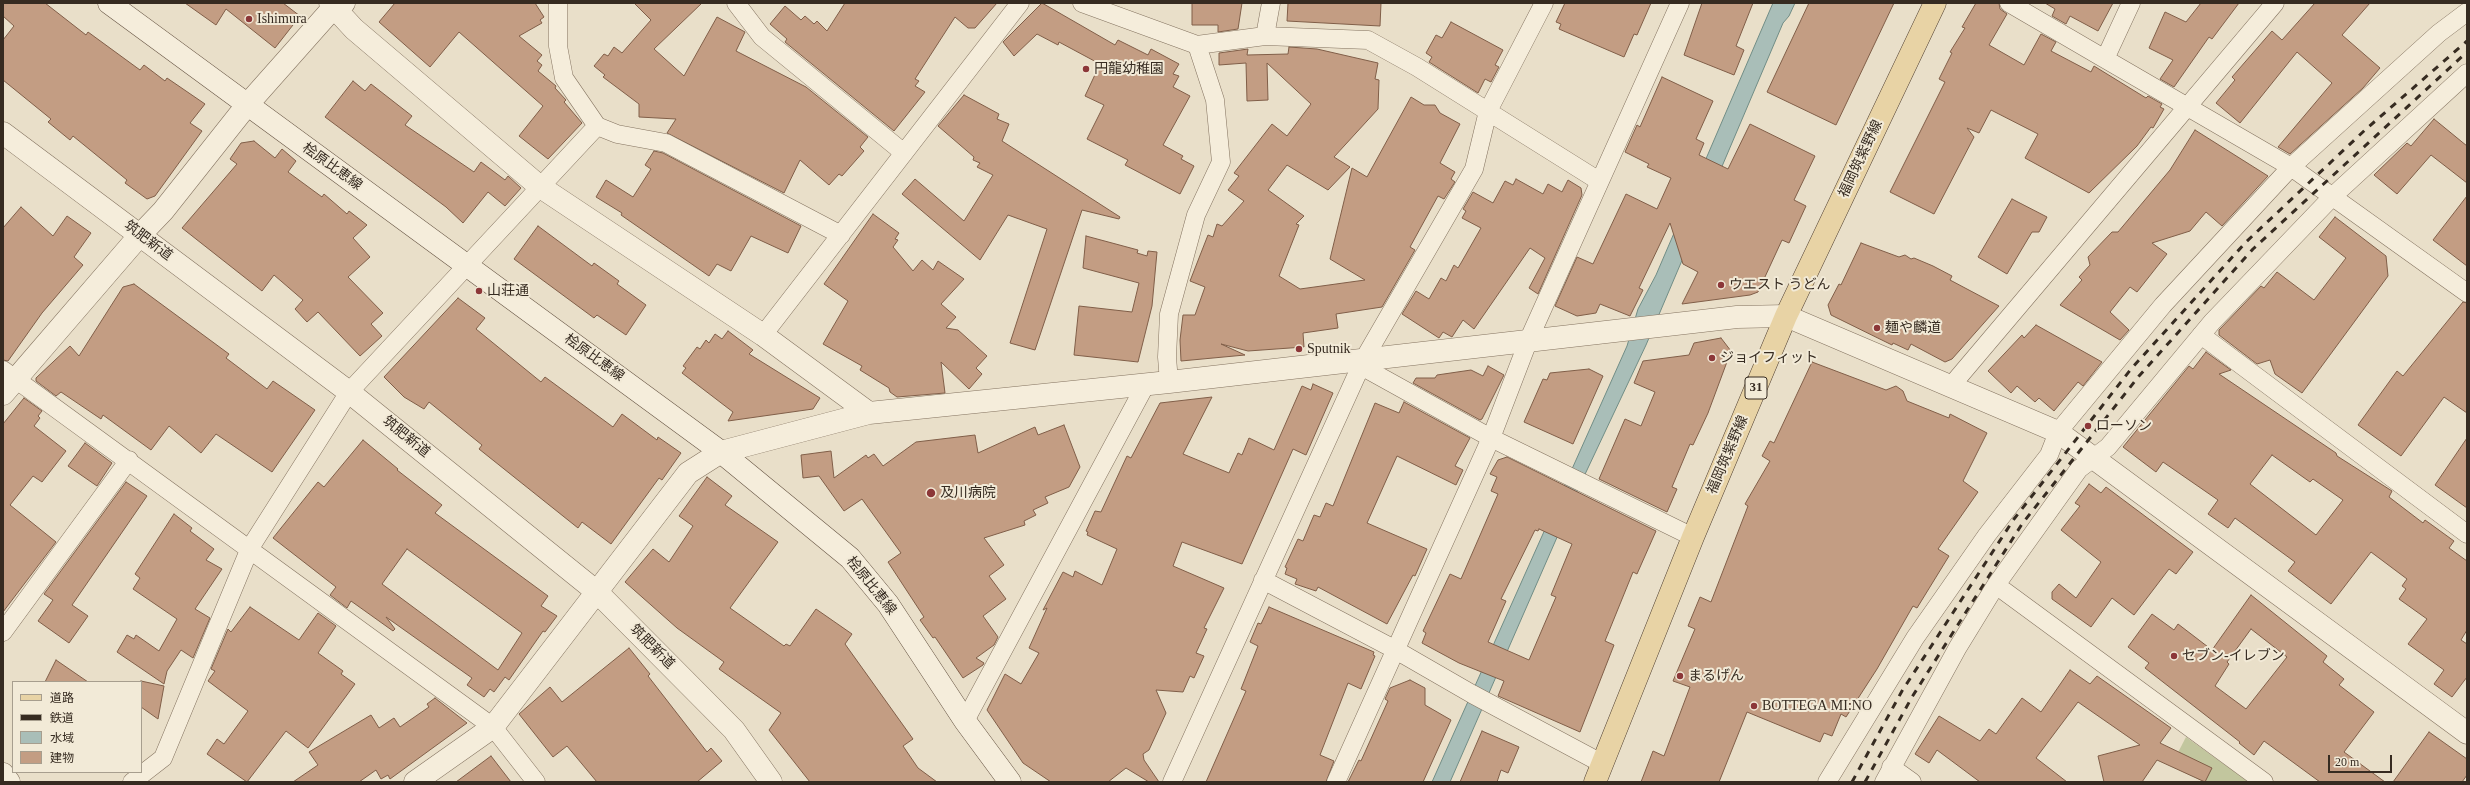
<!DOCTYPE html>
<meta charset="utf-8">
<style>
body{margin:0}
#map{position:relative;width:2470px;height:785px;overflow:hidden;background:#e9dfc9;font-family:"Times New Roman","Noto Sans JP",serif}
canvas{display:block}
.frame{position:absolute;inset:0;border:4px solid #362b21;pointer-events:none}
.legend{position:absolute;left:12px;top:681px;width:130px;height:92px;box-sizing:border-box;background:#f2ead7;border:1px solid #a79e8e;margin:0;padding:5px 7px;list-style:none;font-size:12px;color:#362b21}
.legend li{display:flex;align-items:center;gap:8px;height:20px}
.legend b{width:20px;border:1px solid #a79e8e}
.scale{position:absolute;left:2328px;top:755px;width:64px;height:18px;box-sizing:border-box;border:2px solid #362b21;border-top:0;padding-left:5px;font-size:12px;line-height:14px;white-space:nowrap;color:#362b21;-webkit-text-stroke:3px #f2ead7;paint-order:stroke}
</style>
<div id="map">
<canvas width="2470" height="785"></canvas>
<div class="frame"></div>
<ul class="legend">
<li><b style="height:5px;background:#e8d3a5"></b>道路</li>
<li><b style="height:5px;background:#362b21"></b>鉄道</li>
<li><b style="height:11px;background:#a9beb8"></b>水域</li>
<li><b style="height:11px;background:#c39d83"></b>建物</li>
</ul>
<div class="scale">20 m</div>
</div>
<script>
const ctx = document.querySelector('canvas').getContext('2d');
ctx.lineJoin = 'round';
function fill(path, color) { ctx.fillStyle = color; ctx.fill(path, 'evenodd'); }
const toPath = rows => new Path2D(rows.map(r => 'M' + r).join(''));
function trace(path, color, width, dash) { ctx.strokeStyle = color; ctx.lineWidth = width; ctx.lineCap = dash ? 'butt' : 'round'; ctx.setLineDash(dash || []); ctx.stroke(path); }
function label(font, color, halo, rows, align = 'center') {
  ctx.font = font + ' "Times New Roman","Noto Sans JP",serif'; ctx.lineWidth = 4; ctx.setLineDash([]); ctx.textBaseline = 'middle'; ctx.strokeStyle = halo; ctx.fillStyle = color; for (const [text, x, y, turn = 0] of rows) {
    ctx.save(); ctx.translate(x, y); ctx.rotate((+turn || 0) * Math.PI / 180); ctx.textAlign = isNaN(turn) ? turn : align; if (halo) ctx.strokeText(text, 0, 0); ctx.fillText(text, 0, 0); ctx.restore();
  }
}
fill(toPath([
 [2186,737,2249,782,2204,782,2171,766]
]), '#c2c69e');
const water = toPath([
 [1773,3,1795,3,1789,16,1783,23,1646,345,1579,487,1450,782,1432,782,1627,346,1638,309,1656,275,1773,3]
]);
fill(water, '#a9beb8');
trace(water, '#708c85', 1);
const building = toPath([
 [3,3,45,3,86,35,88,32,140,70,144,65,165,81,167,78,205,104,190,123,202,131,155,196,147,199,125,183,127,180,73,136,70,140,48,122,51,119,3,80,3,40,14,26,3,16,3,3],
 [185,3,283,3,300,16,275,48,226,9,216,25,185,3],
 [395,3,535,3,544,17,540,20,542,23,519,36,542,55,537,61,542,65,538,71,556,86,555,88,566,100,564,102,582,123,548,159,519,136,543,106,459,32,430,67,379,22,395,3],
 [634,3,702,3,654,49,684,76,717,17,745,32,736,51,806,87,868,137,860,147,864,151,842,176,839,174,829,185,800,160,784,193,667,133,676,119,639,117,639,104,603,77,605,75,594,66,604,54,608,56,614,47,622,53,651,20,634,3],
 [845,3,997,3,975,28,968,28,955,17,915,79,919,81,915,86,925,92,894,131,785,42,787,39,770,24,785,6,801,20,805,16,814,24,817,21,827,31,845,3],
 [1042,3,1115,45,1118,40,1148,55,1151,49,1179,64,1173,74,1179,76,1173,87,1190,96,1163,145,1183,156,1181,159,1194,166,1180,194,1125,165,1128,160,1087,139,1104,105,1085,96,1100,64,1059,42,1058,45,1037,34,1014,56,1003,42,1042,3],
 [1192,3,1242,3,1238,29,1218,32,1218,25,1192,25,1192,3],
 [1288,3,1381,3,1380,26,1287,21,1288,3],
 [1565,3,1651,3,1637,35,1634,34,1624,57,1559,29,1561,24,1556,22,1565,3],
 [1702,3,1753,3,1736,46,1744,50,1734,75,1684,55,1702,3],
 [1809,3,1894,3,1836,125,1767,92,1809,3],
 [1976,3,1999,3,2000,9,2007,14,1989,45,2024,65,2041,34,2056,42,2051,51,2091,72,2094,66,2146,98,2148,96,2162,104,2160,107,2164,109,2153,128,2151,127,2137,146,2089,193,2025,158,2038,134,1991,110,1979,133,1967,128,1974,137,1934,214,1890,192,1945,82,1939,79,1952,53,1950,52,1965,28,1962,27,1976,3],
 [2045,3,2113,3,2098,31,2070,16,2066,24,2052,16,2055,9,2045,3],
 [2201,3,2239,3,2212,39,2209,37,2174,87,2160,79,2173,60,2149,48,2165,12,2186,22,2201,3],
 [2315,3,2370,3,2342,35,2380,68,2363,88,2290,154,2278,147,2332,83,2297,52,2240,123,2216,103,2235,80,2232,77,2272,31,2282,40,2315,3],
 [1451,22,1503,50,1495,65,1499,67,1491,82,1485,79,1478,93,1429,62,1432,57,1426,53,1436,35,1442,38,1451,22],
 [1289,47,1317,49,1378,63,1375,79,1379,80,1378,109,1334,157,1350,167,1328,190,1287,165,1268,190,1304,216,1296,224,1299,225,1279,276,1300,289,1365,280,1330,259,1352,168,1367,177,1411,97,1424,105,1435,105,1440,113,1460,124,1440,163,1455,172,1451,179,1455,182,1444,199,1438,196,1410,247,1415,250,1382,307,1336,314,1338,328,1303,333,1304,347,1248,351,1221,344,1245,355,1181,361,1180,340,1183,315,1195,315,1205,287,1190,281,1208,235,1213,237,1217,224,1222,226,1244,201,1228,190,1239,176,1234,173,1272,124,1287,136,1311,104,1267,63,1268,100,1247,101,1246,63,1219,65,1219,53,1248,49,1247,55,1288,54,1289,47],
 [1662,77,1713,101,1696,139,1704,143,1699,155,1728,169,1750,124,1815,156,1794,200,1806,206,1789,243,1782,240,1758,292,1750,295,1682,304,1698,272,1683,264,1670,223,1639,288,1643,290,1630,316,1600,304,1596,313,1577,316,1555,306,1577,257,1593,264,1626,194,1657,209,1671,178,1647,167,1649,164,1625,152,1637,125,1640,127,1662,77],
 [353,81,365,91,371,84,412,116,405,125,474,172,481,162,505,180,508,176,521,188,505,206,488,192,463,223,446,207,325,117,353,81],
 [964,95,999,114,997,119,1009,124,1002,141,1120,217,1119,219,1082,210,1035,350,1010,343,1047,229,1008,215,980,260,902,194,915,179,964,221,993,175,977,167,980,163,973,160,974,157,938,126,964,95],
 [2434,119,2467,146,2467,183,2431,155,2397,194,2374,175,2407,143,2411,146,2434,119],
 [2195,130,2268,176,2222,226,2206,212,2190,231,2152,243,2167,254,2137,292,2130,287,2110,312,2129,330,2120,340,2060,305,2082,280,2079,277,2090,265,2088,257,2112,232,2118,232,2170,170,2195,130],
 [254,141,275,158,282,149,296,161,288,172,322,197,324,194,347,214,349,211,367,225,353,238,370,257,348,277,383,313,371,324,382,336,360,356,318,312,307,322,295,309,303,300,274,275,262,291,182,228,237,164,230,159,241,143,254,141],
 [654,151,663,153,801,226,788,253,751,236,731,271,717,264,709,276,621,215,622,213,596,197,606,180,633,197,651,169,645,165,654,151],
 [1516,179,1543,194,1548,184,1562,192,1568,180,1581,188,1582,195,1538,294,1529,288,1545,258,1530,248,1474,329,1463,320,1452,337,1443,332,1439,338,1402,314,1416,291,1429,299,1441,278,1446,281,1454,265,1458,268,1461,263,1481,228,1462,218,1466,211,1463,209,1473,192,1493,203,1505,181,1513,185,1516,179],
 [2467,196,2467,266,2433,240,2467,196],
 [2012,199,2047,217,2039,232,2032,232,2007,274,1978,257,2012,199],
 [21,207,53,236,67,216,91,233,74,257,83,265,42,313,8,361,3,360,3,228,21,207],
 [873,214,899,233,895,239,898,240,893,247,913,271,922,260,933,270,938,261,964,279,941,304,956,317,946,328,958,330,987,356,976,368,982,374,969,389,941,362,945,393,897,397,890,392,889,388,860,370,862,366,823,344,848,301,824,284,873,214],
 [2335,217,2386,256,2388,276,2302,393,2275,374,2270,360,2257,364,2219,335,2219,330,2261,286,2264,288,2277,272,2314,300,2346,258,2319,237,2335,217],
 [538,226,592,266,594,263,619,281,617,284,646,305,626,335,597,315,594,318,514,259,538,226],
 [1086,236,1138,250,1137,253,1147,256,1148,251,1157,252,1152,306,1138,362,1074,355,1079,306,1132,312,1139,283,1083,268,1086,236],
 [1861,243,1899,257,1905,255,1911,259,1914,258,1933,266,1952,276,1950,280,1999,306,1952,359,1945,362,1911,344,1908,350,1893,343,1892,345,1831,315,1828,305,1839,284,1841,285,1861,243],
 [134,284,229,354,226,358,267,389,273,381,315,410,272,472,216,434,201,453,169,426,151,450,103,415,101,419,61,392,56,396,36,381,36,378,70,346,79,356,123,287,134,284],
 [458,298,485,318,476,329,541,382,545,377,613,427,622,414,657,440,658,437,681,453,662,480,659,478,611,544,582,522,578,528,479,449,482,445,429,402,424,409,404,397,384,377,458,298],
 [2463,302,2467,303,2467,413,2444,397,2401,456,2358,425,2397,371,2403,376,2463,302],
 [2036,325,2102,362,2083,386,2078,382,2054,411,2039,398,2035,402,2017,386,2011,393,1988,371,2022,335,2024,338,2036,325],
 [728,331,753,350,749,354,820,398,813,409,728,421,733,412,682,373,686,368,683,366,697,347,700,349,706,340,709,343,715,334,722,339,728,331],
 [1721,338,1731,351,1708,413,1693,445,1690,444,1672,487,1677,489,1667,512,1599,479,1625,419,1641,426,1655,392,1634,383,1643,361,1689,355,1694,343,1721,338],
 [2206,352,2231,370,2219,374,2336,453,2337,456,2392,491,2389,497,2423,523,2425,520,2454,541,2449,548,2467,561,2467,630,2461,640,2467,644,2467,677,2452,697,2434,684,2444,670,2408,644,2427,619,2399,599,2406,589,2402,586,2407,579,2371,552,2331,604,2288,571,2295,562,2235,518,2228,528,2208,514,2218,500,2163,462,2156,472,2123,447,2189,366,2193,369,2206,352],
 [2272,455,2310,482,2313,479,2343,500,2316,535,2250,484,2272,455],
 [1812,362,1886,390,1896,386,1903,391,1907,401,1949,418,1950,414,1987,433,1963,481,1978,492,1938,549,1949,556,1917,608,1913,606,1877,669,1846,717,1841,714,1832,736,1824,733,1820,742,1747,712,1719,782,1641,782,1653,751,1664,756,1690,687,1673,681,1695,629,1688,626,1700,597,1711,602,1748,506,1745,504,1770,461,1762,456,1770,441,1774,443,1812,362],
 [1488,366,1504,375,1482,419,1480,420,1413,383,1416,378,1435,378,1437,375,1471,370,1483,376,1488,366],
 [1589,369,1603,376,1573,444,1524,422,1543,379,1547,380,1550,373,1589,369],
 [1313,384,1333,393,1306,455,1293,449,1242,564,1182,542,1173,566,1224,588,1204,628,1207,629,1196,653,1204,656,1194,678,1190,676,1183,692,1156,690,1166,713,1149,750,1143,754,1144,760,1159,782,1149,782,1126,768,1108,782,1051,782,1023,763,987,710,1005,674,1021,684,1039,653,1029,648,1047,608,1043,610,1063,572,1073,577,1075,571,1102,585,1117,549,1087,535,1088,532,1086,531,1095,511,1101,512,1127,456,1131,458,1160,403,1212,397,1183,454,1229,473,1238,453,1242,455,1249,438,1274,450,1302,386,1311,390,1313,384],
 [24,398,42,411,38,416,40,418,34,426,66,451,42,482,33,476,10,505,56,542,3,612,3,424,24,398],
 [1404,402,1470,438,1455,466,1463,470,1456,485,1397,456,1367,523,1427,549,1415,576,1413,575,1387,624,1318,587,1316,591,1295,584,1297,579,1285,574,1287,568,1285,567,1298,539,1303,541,1314,515,1320,517,1326,503,1333,506,1375,403,1399,413,1404,402],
 [1064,425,1080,467,1069,487,1045,497,1048,503,1033,510,1036,515,1024,521,1025,525,984,538,1004,565,989,576,1006,599,983,616,998,637,994,645,976,658,984,663,983,665,963,678,935,637,933,638,920,620,924,617,888,562,901,553,862,499,844,511,819,476,803,478,801,455,831,451,834,478,866,455,868,458,874,454,883,466,916,442,975,435,978,453,1035,427,1038,435,1064,425],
 [2467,438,2467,508,2435,485,2467,438],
 [363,440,398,469,397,470,442,505,435,513,548,596,541,606,557,616,545,632,543,631,509,680,505,677,494,692,490,689,484,697,467,685,472,678,386,617,395,629,393,631,351,601,347,608,330,595,336,587,273,538,318,482,324,487,363,440],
 [407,549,522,633,498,670,382,584,407,549],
 [85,443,112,463,97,486,68,466,85,443],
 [1507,457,1656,531,1637,574,1633,572,1605,641,1614,645,1580,732,1498,696,1504,681,1459,663,1422,643,1426,633,1423,631,1450,574,1461,579,1498,494,1491,491,1497,477,1490,474,1498,460,1507,457],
 [1539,529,1572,544,1551,595,1556,597,1529,660,1488,642,1506,601,1501,599,1535,530,1538,531,1539,529],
 [707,477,732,496,725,505,778,542,730,608,784,646,786,644,790,646,816,609,852,634,845,644,913,739,903,746,918,768,937,782,810,782,769,730,781,713,719,669,724,662,677,628,625,582,653,549,669,562,693,526,679,516,707,477],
 [126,482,147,496,72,605,88,616,69,643,38,621,53,600,44,594,126,482],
 [2089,484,2101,493,2106,487,2193,552,2176,574,2169,569,2134,615,2112,598,2091,627,2052,599,2052,592,2059,584,2076,598,2101,562,2061,530,2080,506,2075,503,2089,484],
 [174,514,192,528,190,531,214,549,206,560,222,569,195,609,210,618,193,658,181,650,167,671,164,684,117,652,127,635,134,639,136,635,159,651,177,619,133,589,140,578,135,574,174,514],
 [2251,595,2327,656,2323,662,2344,679,2339,685,2374,712,2344,752,2385,782,2320,782,2264,741,2254,755,2239,743,2240,742,2145,668,2149,663,2128,647,2152,614,2174,630,2178,624,2212,650,2251,595],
 [2251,629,2287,657,2246,709,2215,686,2229,664,2227,662,2251,629],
 [250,607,299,640,318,613,336,626,318,653,343,671,341,674,355,684,308,748,286,731,247,782,207,754,217,739,224,744,248,711,208,681,215,671,211,669,228,629,231,632,250,607],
 [1269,607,1374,652,1373,655,1375,656,1361,689,1348,683,1320,755,1334,761,1326,782,1206,782,1246,691,1241,689,1258,646,1250,642,1258,623,1261,624,1269,607],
 [629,648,650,674,648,676,707,752,711,748,722,761,697,782,597,782,567,746,553,757,519,714,550,687,562,702,629,648],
 [56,660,88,682,45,682,56,660],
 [2070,670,2090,684,2097,676,2171,728,2160,743,2212,768,2205,782,2157,760,2142,782,2104,782,2098,756,2140,745,2078,702,2036,758,2067,782,1980,782,1937,750,1929,763,1915,754,1939,716,1980,741,1989,729,1996,734,2022,698,2041,712,2070,670],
 [1410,680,1425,688,1425,705,1451,720,1423,782,1348,782,1359,760,1361,761,1388,701,1385,699,1390,688,1410,680],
 [141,681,164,686,158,719,141,707,141,681],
 [435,698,467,723,390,779,388,775,381,779,376,770,359,782,293,782,318,765,309,752,371,715,379,728,394,718,400,727,429,707,427,704,435,698],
 [1482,731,1519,747,1508,773,1501,770,1497,782,1460,782,1482,731],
 [2429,732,2467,759,2467,775,2462,782,2393,782,2429,732],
 [491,756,511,782,456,782,491,756]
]);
fill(building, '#c39d83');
trace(building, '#805e48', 1);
const minor = toPath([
 [558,3,558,46,564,78,597,126,617,134,666,143,841,235],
 [736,3,762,37,904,153],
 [1082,3,1197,45,1265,36,1368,40,1417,67,1599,181],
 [2009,3,2105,59],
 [2131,3,2105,59,2291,167,2467,293],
 [1265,36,1271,3],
 [763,335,1020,3],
 [2201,335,2467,534],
 [1361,366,1491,438,1693,537],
 [3,370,493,727,536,782],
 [1169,382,1167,357,1169,314,1196,215,1221,162,1215,100,1197,45],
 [1951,386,2275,3],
 [1263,580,1394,649,1472,694,1603,764],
 [1996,585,2264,782],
 [3,632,129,460],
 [965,721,1146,384],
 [1891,767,1912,782],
 [132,782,163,758,250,548,349,392,597,126],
 [1172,782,1364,359,1474,169,1488,111,1544,3],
 [1336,782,1491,438,1529,339,1680,3],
 [1827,782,1915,638,1987,535,2049,455,2058,432,2163,305,2291,167,2439,33,2467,12],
 [1884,782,1958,647,1996,585,2079,469,2108,447,2212,322,2333,196,2467,73]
]);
const tertiary = toPath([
 [330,3,354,29,539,186,763,335,869,413],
 [3,133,349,392,597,592,734,730,771,782],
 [3,394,140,235,163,211,247,105,333,8,344,3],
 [3,774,9,782],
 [415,782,493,727,688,473,721,452,869,413,1169,382,1737,317,1786,316,2058,432,2467,733]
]);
const secondary = toPath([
 [109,3,721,452,850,558,888,604,965,721,1010,782]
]);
const primary = toPath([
 [1595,782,1693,537,1786,316,1935,3]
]);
trace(minor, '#847360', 19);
trace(tertiary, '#847360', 23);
trace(secondary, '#665443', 23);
trace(primary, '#524133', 23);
trace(minor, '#f5eddb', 18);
trace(tertiary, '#f5eddb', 22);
trace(secondary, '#f5eddb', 22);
trace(primary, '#e8d3a5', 22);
trace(toPath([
 [1852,782,1902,691,2014,519,2131,369,2246,242,2365,130,2467,41],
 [1865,782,1912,697,2022,524,2139,376,2253,249,2467,52]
]), '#362b21', 3, [7, 7]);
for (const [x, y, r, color] of [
 [249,19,4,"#8c3738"],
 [1086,69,4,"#8c3738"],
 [1721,285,4,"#8c3738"],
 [479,291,4,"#8c3738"],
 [1877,328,4,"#8c3738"],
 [1299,349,4,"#8c3738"],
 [1712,358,4,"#8c3738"],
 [2088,426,4,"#8c3738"],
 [931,493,5,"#8c3738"],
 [2174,656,4,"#8c3738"],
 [1680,676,4,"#8c3738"],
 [1754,706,4,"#8c3738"]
]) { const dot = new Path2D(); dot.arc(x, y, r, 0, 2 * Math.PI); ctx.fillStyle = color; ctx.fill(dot); trace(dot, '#f2ead7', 1.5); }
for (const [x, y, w] of [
 [1756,388,22]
]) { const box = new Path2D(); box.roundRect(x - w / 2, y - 11, w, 22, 3); ctx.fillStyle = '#f2ead7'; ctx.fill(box); trace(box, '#362b21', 1); }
label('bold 13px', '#362b21', null, [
 ["31",1756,388]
]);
label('14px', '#362b21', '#f2ead7', [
 ["Ishimura",257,19],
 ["円龍幼稚園",1094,69],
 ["ウエスト うどん",1729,285],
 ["山荘通",487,291],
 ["麺や麟道",1885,328],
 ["Sputnik",1307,349],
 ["ジョイフィット",1720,358],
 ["ローソン",2096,426],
 ["及川病院",940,493],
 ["セブン-イレブン",2182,656],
 ["まるげん",1688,676],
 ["BOTTEGA MI:NO",1762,706]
], 'left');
label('14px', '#362b21', '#f2ead7', [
 ["福岡筑紫野線",1861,159,-65],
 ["桧原比恵線",332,167,36],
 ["筑肥新道",148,241,37],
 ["桧原比恵線",594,358,36],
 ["筑肥新道",406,437,39],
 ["福岡筑紫野線",1728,455,-67],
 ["桧原比恵線",871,586,51],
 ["筑肥新道",652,647,45]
]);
</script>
